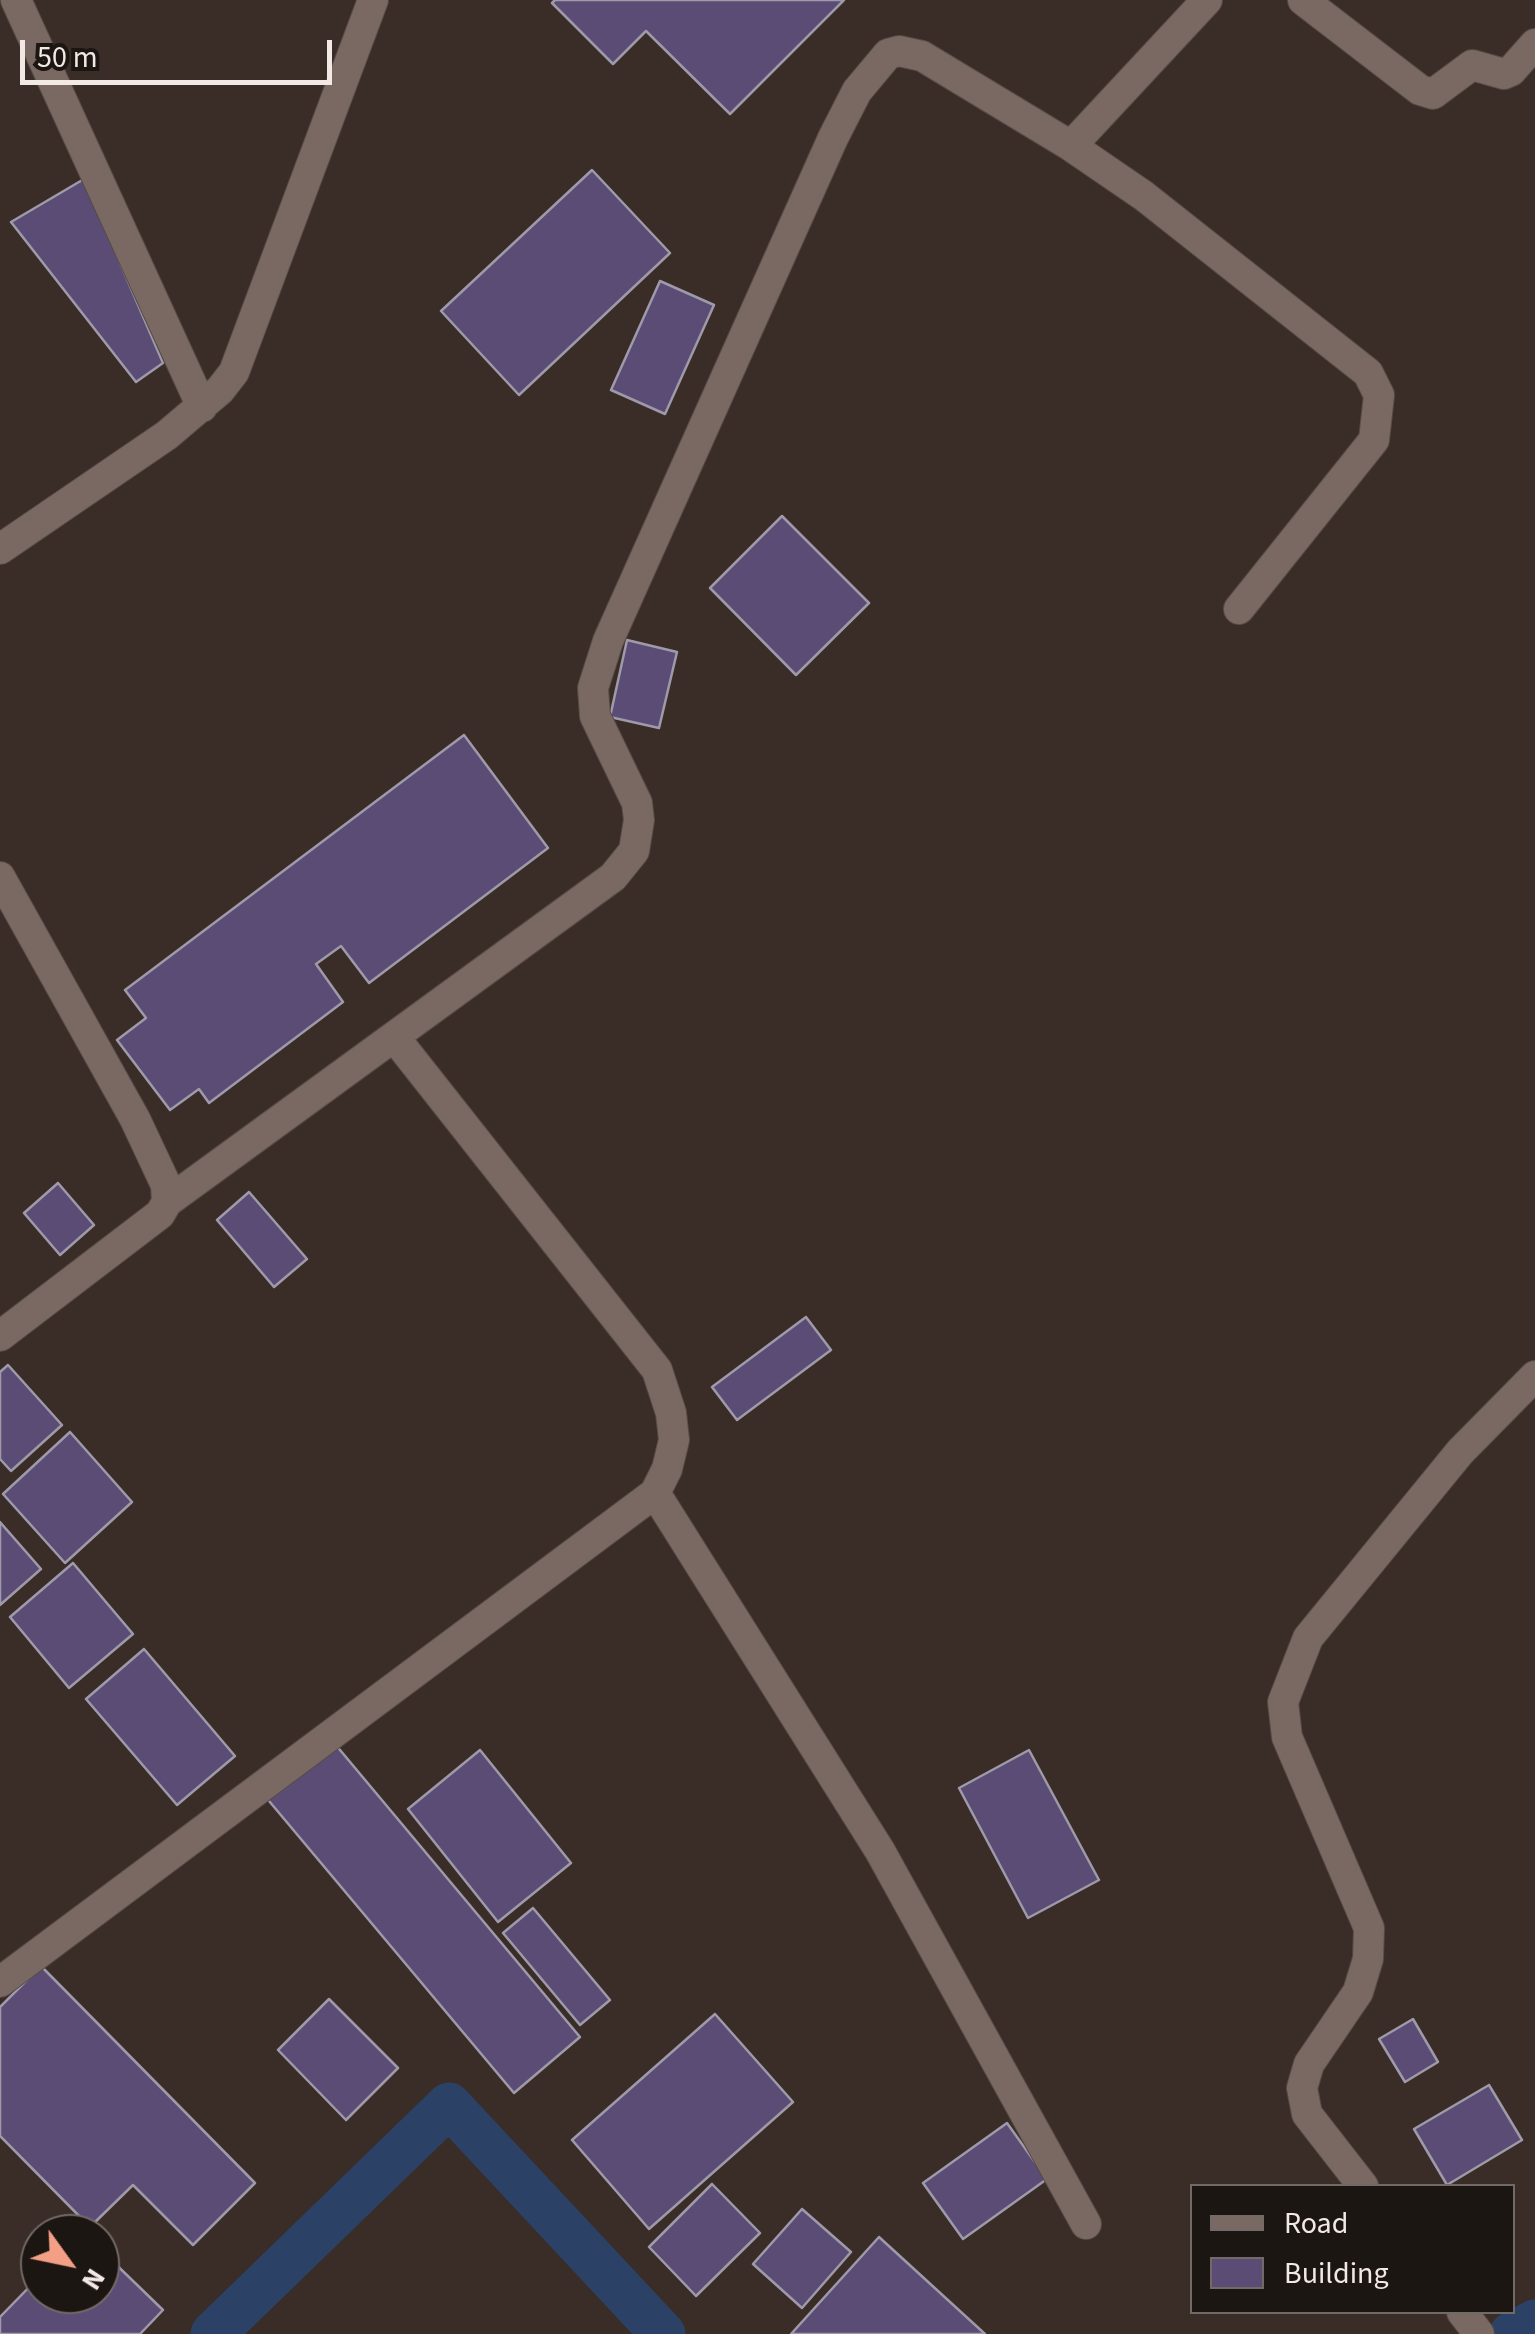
<!DOCTYPE html>
<style>
body{margin:0}
#map{position:relative;width:1535px;height:2334px;overflow:hidden;background:#3a2c26;font-family:"Source Sans 3",sans-serif}
canvas{display:block}
.legend{position:absolute;left:1190px;top:2184px;width:325px;height:130px;box-sizing:border-box;background:#1c1613;border:2px solid #726a67;margin:0;padding:12px 18px;list-style:none;font-size:30px;color:#f2e8e4}
.legend li{display:flex;align-items:center;gap:20px;height:50px}
.legend b{width:50px;border:2px solid #726a67}
.north{position:absolute;left:20px;top:2214px;width:100px;height:100px;box-sizing:border-box;background:#1c1613;border:2px solid #726a67;border-radius:50%;rotate:123deg;font-size:28px;font-weight:700;line-height:40px;text-align:center;color:#f2e8e4}
.north::after{content:'';display:block;margin:auto;width:35px;height:45px;background:#f39f85;clip-path:polygon(50% 0,100% 100%,50% 72%,0 100%)}
.scale{position:absolute;left:20px;top:40px;width:312px;height:45px;box-sizing:border-box;border:5px solid #f2e8e4;border-top:0;padding-left:12px;font-size:30px;line-height:35px;white-space:nowrap;color:#f2e8e4;-webkit-text-stroke:8px #1c1613;paint-order:stroke}
</style>
<div id="map">
<canvas width="1535" height="2334"></canvas>
<ul class="legend">
<li><b style="height:12px;background:#796962"></b>Road</li>
<li><b style="height:28px;background:#5b4c75"></b>Building</li>
</ul>
<div class="north">N</div>
<div class="scale">50 m</div>
</div>
<script>
const ctx = document.querySelector('canvas').getContext('2d');
ctx.lineJoin = 'round';
const toPath = rows => new Path2D(rows.map(r => 'M' + r).join(''));
function trace(path, color, width, dash) { ctx.strokeStyle = color; ctx.lineWidth = width; ctx.lineCap = dash ? 'butt' : 'round'; ctx.setLineDash(dash || []); ctx.stroke(path); }
function fill(path, color) { ctx.fillStyle = color; ctx.fill(path, 'evenodd'); }
trace(toPath([
 [213,2334,449,2105,663,2334],
 [1512,2334,1535,2322]
]), '#2b4266', 45);
const building = toPath([
 [555,0,844,0,730,114,646,31,613,64,552,3,555,0],
 [592,170,670,253,519,395,441,311,592,170],
 [84,179,163,363,136,382,11,222,84,179],
 [660,281,714,305,665,414,611,390,660,281],
 [782,516,869,603,796,675,710,588,782,516],
 [627,640,677,652,659,728,610,717,627,640],
 [464,735,548,848,369,983,341,946,316,964,343,1002,209,1103,199,1089,170,1110,117,1040,146,1018,125,990,464,735],
 [58,1183,94,1225,60,1255,24,1213,58,1183],
 [249,1192,307,1259,274,1287,217,1220,249,1192],
 [806,1317,831,1350,737,1420,712,1387,806,1317],
 [8,1365,62,1425,11,1471,0,1459,0,1372,8,1365],
 [70,1432,132,1502,65,1563,3,1494,70,1432],
 [0,1522,41,1569,0,1605,0,1522],
 [73,1563,133,1634,69,1688,10,1617,73,1563],
 [144,1649,235,1756,177,1805,86,1699,144,1649],
 [330,1738,580,2037,514,2093,264,1795,330,1738],
 [480,1750,571,1863,498,1922,408,1809,480,1750],
 [1029,1750,1099,1880,1028,1918,959,1788,1029,1750],
 [533,1908,610,2000,580,2025,503,1933,533,1908],
 [41,1966,255,2183,193,2245,133,2185,90,2227,0,2136,0,2007,41,1966],
 [329,1999,398,2068,346,2120,278,2050,329,1999],
 [715,2014,793,2102,649,2229,572,2140,715,2014],
 [1413,2019,1438,2062,1405,2082,1379,2039,1413,2019],
 [1489,2085,1522,2140,1447,2185,1414,2129,1489,2085],
 [1007,2123,1047,2179,963,2239,923,2183,1007,2123],
 [712,2184,760,2233,696,2296,649,2247,712,2184],
 [802,2209,851,2252,802,2308,753,2264,802,2209],
 [879,2237,985,2334,791,2334,879,2237],
 [100,2249,163,2310,140,2334,0,2334,0,2317,40,2276,40,2294,100,2294,100,2249]
]);
fill(building, '#5b4c75');
trace(building, '#9e9aa9', 2.5);
const street = toPath([
 [16,0,202,407],
 [1303,0,1420,90,1433,94,1472,65,1504,74,1511,71,1535,44],
 [1071,146,1207,0],
 [0,549,167,435,220,390,234,372,373,0],
 [0,877,135,1119,166,1185,167,1202,160,1214,0,1336],
 [167,1202,613,877,634,851,639,820,637,803,595,716,593,688,608,641,833,138,857,91,888,54,899,51,922,56,1071,146,1144,196,1368,373,1379,395,1374,440,1239,609],
 [655,1493,880,1851,1086,2224],
 [0,1982,655,1493,667,1469,674,1440,671,1413,657,1370,395,1038],
 [1363,2186,1307,2114,1302,2088,1309,2064,1358,1992,1368,1959,1369,1928,1287,1737,1283,1702,1308,1638,1460,1452,1535,1376],
 [1462,2312,1479,2334]
]);
trace(street, '#574b46', 32);
trace(street, '#796962', 30);
</script>
